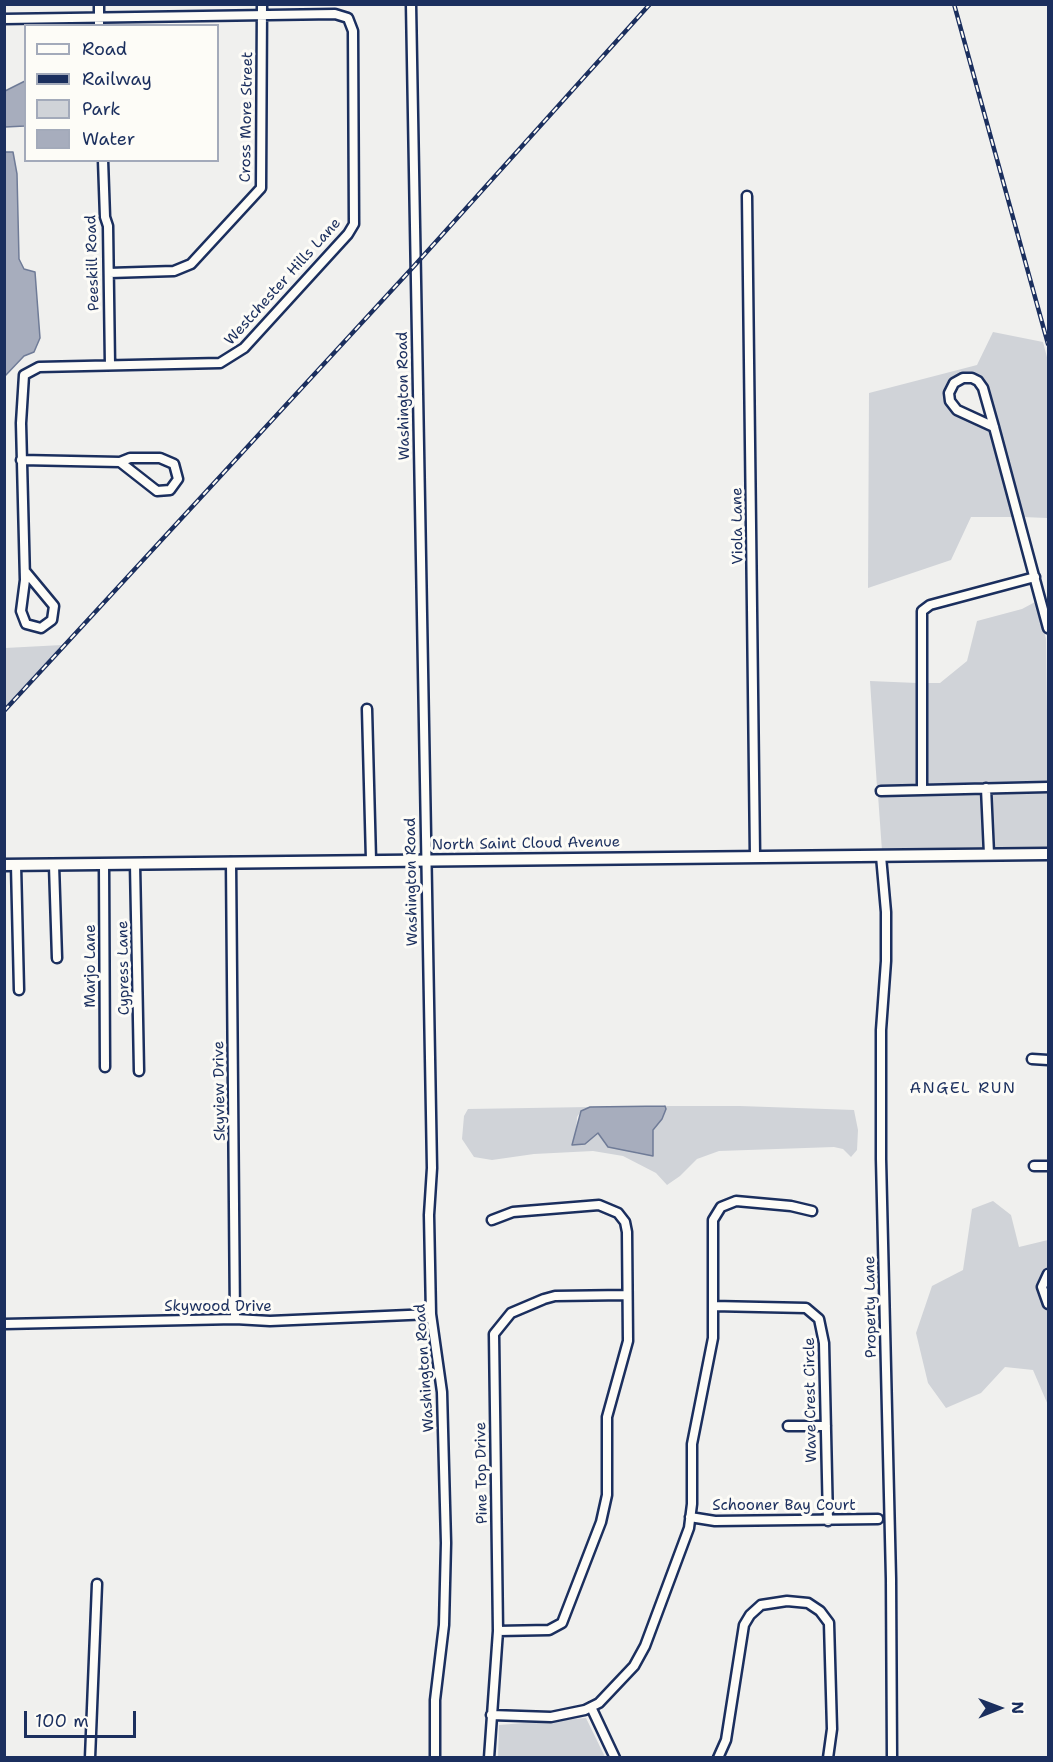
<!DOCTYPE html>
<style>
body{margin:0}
#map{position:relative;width:1053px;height:1762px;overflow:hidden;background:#f0f0ee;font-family:"Shantell Sans",sans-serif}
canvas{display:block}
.frame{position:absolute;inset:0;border:6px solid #1b2f5e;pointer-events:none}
.legend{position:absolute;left:24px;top:24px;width:195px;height:138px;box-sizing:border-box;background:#fdfcf7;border:2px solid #a3aaba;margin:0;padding:8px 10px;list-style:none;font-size:18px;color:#1b2f5e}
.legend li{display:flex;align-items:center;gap:12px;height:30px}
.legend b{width:30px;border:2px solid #a3aaba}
.north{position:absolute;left:969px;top:1678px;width:60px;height:60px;-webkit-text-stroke:4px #fdfcf7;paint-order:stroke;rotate:89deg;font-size:16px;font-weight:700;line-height:24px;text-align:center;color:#1b2f5e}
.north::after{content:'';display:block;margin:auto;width:21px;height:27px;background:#1b2f5e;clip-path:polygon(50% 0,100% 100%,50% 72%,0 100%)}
.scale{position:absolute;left:24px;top:1711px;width:112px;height:27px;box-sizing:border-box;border:3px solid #1b2f5e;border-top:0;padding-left:8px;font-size:18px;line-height:21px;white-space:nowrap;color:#1b2f5e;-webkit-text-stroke:4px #fdfcf7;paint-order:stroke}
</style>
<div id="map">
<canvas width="1053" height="1762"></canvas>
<div class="frame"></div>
<ul class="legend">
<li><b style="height:8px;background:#fdfcf7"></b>Road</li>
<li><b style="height:8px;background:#1b2f5e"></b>Railway</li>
<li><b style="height:16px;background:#d0d3d8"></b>Park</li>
<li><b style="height:16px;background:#a7adbd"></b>Water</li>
</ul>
<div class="north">N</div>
<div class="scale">100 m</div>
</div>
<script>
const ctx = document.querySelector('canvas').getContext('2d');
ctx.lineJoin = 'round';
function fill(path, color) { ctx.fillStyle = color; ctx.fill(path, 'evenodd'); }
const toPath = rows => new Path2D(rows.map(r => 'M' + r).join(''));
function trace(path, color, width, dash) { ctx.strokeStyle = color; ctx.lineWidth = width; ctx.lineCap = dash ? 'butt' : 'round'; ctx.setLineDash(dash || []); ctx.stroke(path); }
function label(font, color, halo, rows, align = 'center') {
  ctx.font = font + ' "Shantell Sans",sans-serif'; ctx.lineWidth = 6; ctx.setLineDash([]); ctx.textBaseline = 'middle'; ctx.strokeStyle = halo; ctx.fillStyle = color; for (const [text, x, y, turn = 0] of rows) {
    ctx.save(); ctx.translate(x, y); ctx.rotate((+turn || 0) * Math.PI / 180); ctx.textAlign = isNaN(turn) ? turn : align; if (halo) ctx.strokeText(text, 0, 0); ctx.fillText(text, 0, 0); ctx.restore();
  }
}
fill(toPath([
 [993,332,1043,342,1048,361,1048,526,1047,518,1023,517,986,386,982,379,974,375,960,375,951,380,945,391,946,402,955,413,990,429,1014,517,971,517,951,560,868,588,869,393,977,365],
 [1037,601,1046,639,1048,783,926,786,925,683,940,683,967,661,977,621,1022,609],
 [62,645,38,672,5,712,5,648],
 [870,681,917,683,917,786,877,787],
 [1048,790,1048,850,993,850,991,792],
 [982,792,985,850,882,851,878,795],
 [665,1106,740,1106,854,1110,858,1130,857,1150,851,1157,843,1149,834,1147,719,1151,697,1159,680,1176,667,1185,656,1173,623,1156,593,1151,534,1154,492,1160,474,1157,462,1139,464,1116,468,1109,590,1107,581,1111,577,1117,576,1134,573,1141,591,1139,599,1133,605,1144,639,1154,653,1155,653,1130,662,1119,666,1109],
 [993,1201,1011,1215,1019,1247,1048,1240,1048,1268,1039,1279,1038,1287,1041,1302,1048,1309,1048,1405,1033,1370,1005,1367,981,1393,946,1408,928,1383,916,1333,932,1286,963,1270,972,1209],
 [586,1718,605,1757,498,1758,499,1725]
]), '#d0d3d8');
const water = toPath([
 [25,81,25,126,5,127,5,91,25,81],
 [4,152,13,152,17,174,19,259,24,269,35,272,40,338,34,352,24,356,5,376,4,152],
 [665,1106,666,1109,662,1119,653,1130,653,1156,608,1147,598,1133,585,1144,572,1145,581,1111,590,1107,665,1106]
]);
fill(water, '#a7adbd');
trace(water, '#6f7b97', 1.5);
const minor = toPath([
 [99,4,99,26],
 [411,4,432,1168,429,1215,431,1314,442,1392,446,1543,444,1625,435,1700,435,1758],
 [4,19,335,14,348,18,353,31,354,224,348,234,244,348,220,363,39,367,24,375,21,423,25,580,21,611,26,624,41,628,52,620,54,606,25,571],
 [103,160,105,217,108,226,110,365],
 [747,196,755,855],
 [109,273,174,271,191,264,261,188,262,4],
 [994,427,957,410,950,401,949,393,954,383,963,378,972,378,978,381,983,388,994,427,1048,628],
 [21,460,120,462,130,458,160,458,174,464,178,479,170,490,157,491,120,462],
 [367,709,371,860],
 [986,788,989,854],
 [922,790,922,611,930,605,1035,577],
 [881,791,1048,787],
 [881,856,886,912,886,961,881,1030,881,1159,891,1579,892,1758],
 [231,862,235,1319],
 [104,864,105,1067],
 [135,864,139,1071],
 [16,865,19,990],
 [54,865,57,958],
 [1032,1059,1048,1060],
 [1034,1166,1048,1166],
 [492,1220,513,1212,599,1205,618,1213,625,1222,627,1232,628,1341,607,1417,607,1495,601,1522,562,1623,549,1630,498,1631],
 [1048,1274,1042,1287,1048,1304],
 [713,1306,806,1308,819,1319,824,1343,828,1521],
 [4,1324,235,1319,270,1321,431,1314],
 [788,1426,826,1426],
 [690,1517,715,1521,878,1519],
 [591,1707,615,1758],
 [491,1715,551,1717,585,1710,599,1703,634,1666,645,1646,689,1528,692,1504,692,1444,713,1338,713,1220,721,1207,736,1201,791,1206,812,1211],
 [90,1758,97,1584],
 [489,1758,498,1631,494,1334,511,1313,544,1299,555,1296,626,1295],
 [718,1758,726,1740,744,1625,750,1615,761,1605,787,1601,808,1603,820,1611,829,1623,832,1729,828,1758]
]);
const tertiary = toPath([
 [4,865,1048,854]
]);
trace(minor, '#1b2f5e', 13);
trace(tertiary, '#1b2f5e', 15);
trace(minor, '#fdfcf7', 8);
trace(tertiary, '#fdfcf7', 10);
const rail = toPath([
 [954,4,1048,344],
 [4,711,415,265,650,4]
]);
trace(rail, '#1b2f5e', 4.5);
trace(rail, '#fdfcf7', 2, [7]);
label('15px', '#1b2f5e', '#fdfcf7', [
 ["Cross More Street",247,117,-89],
 ["Peeskill Road",93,263,-92],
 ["Westchester Hills Lane",283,282,-48],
 ["Washington Road",404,396,-91],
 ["Viola Lane",738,526,-91],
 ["North Saint Cloud Avenue",526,844,-1],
 ["Washington Road",412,882,-91],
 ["Marjo Lane",91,966,-90],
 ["Cypress Lane",124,968,-91],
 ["Skyview Drive",220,1091,-91],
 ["Skywood Drive",218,1307],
 ["Property Lane",871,1307,-91],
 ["Washington Road",425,1368,-94],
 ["Wave Crest Circle",811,1400,-91],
 ["Pine Top Drive",482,1473,-91],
 ["Schooner Bay Court",784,1506]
]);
ctx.letterSpacing = '1.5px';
label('16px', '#1b2f5e', '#fdfcf7', [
 ["ANGEL RUN",963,1089]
]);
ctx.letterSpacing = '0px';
</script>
